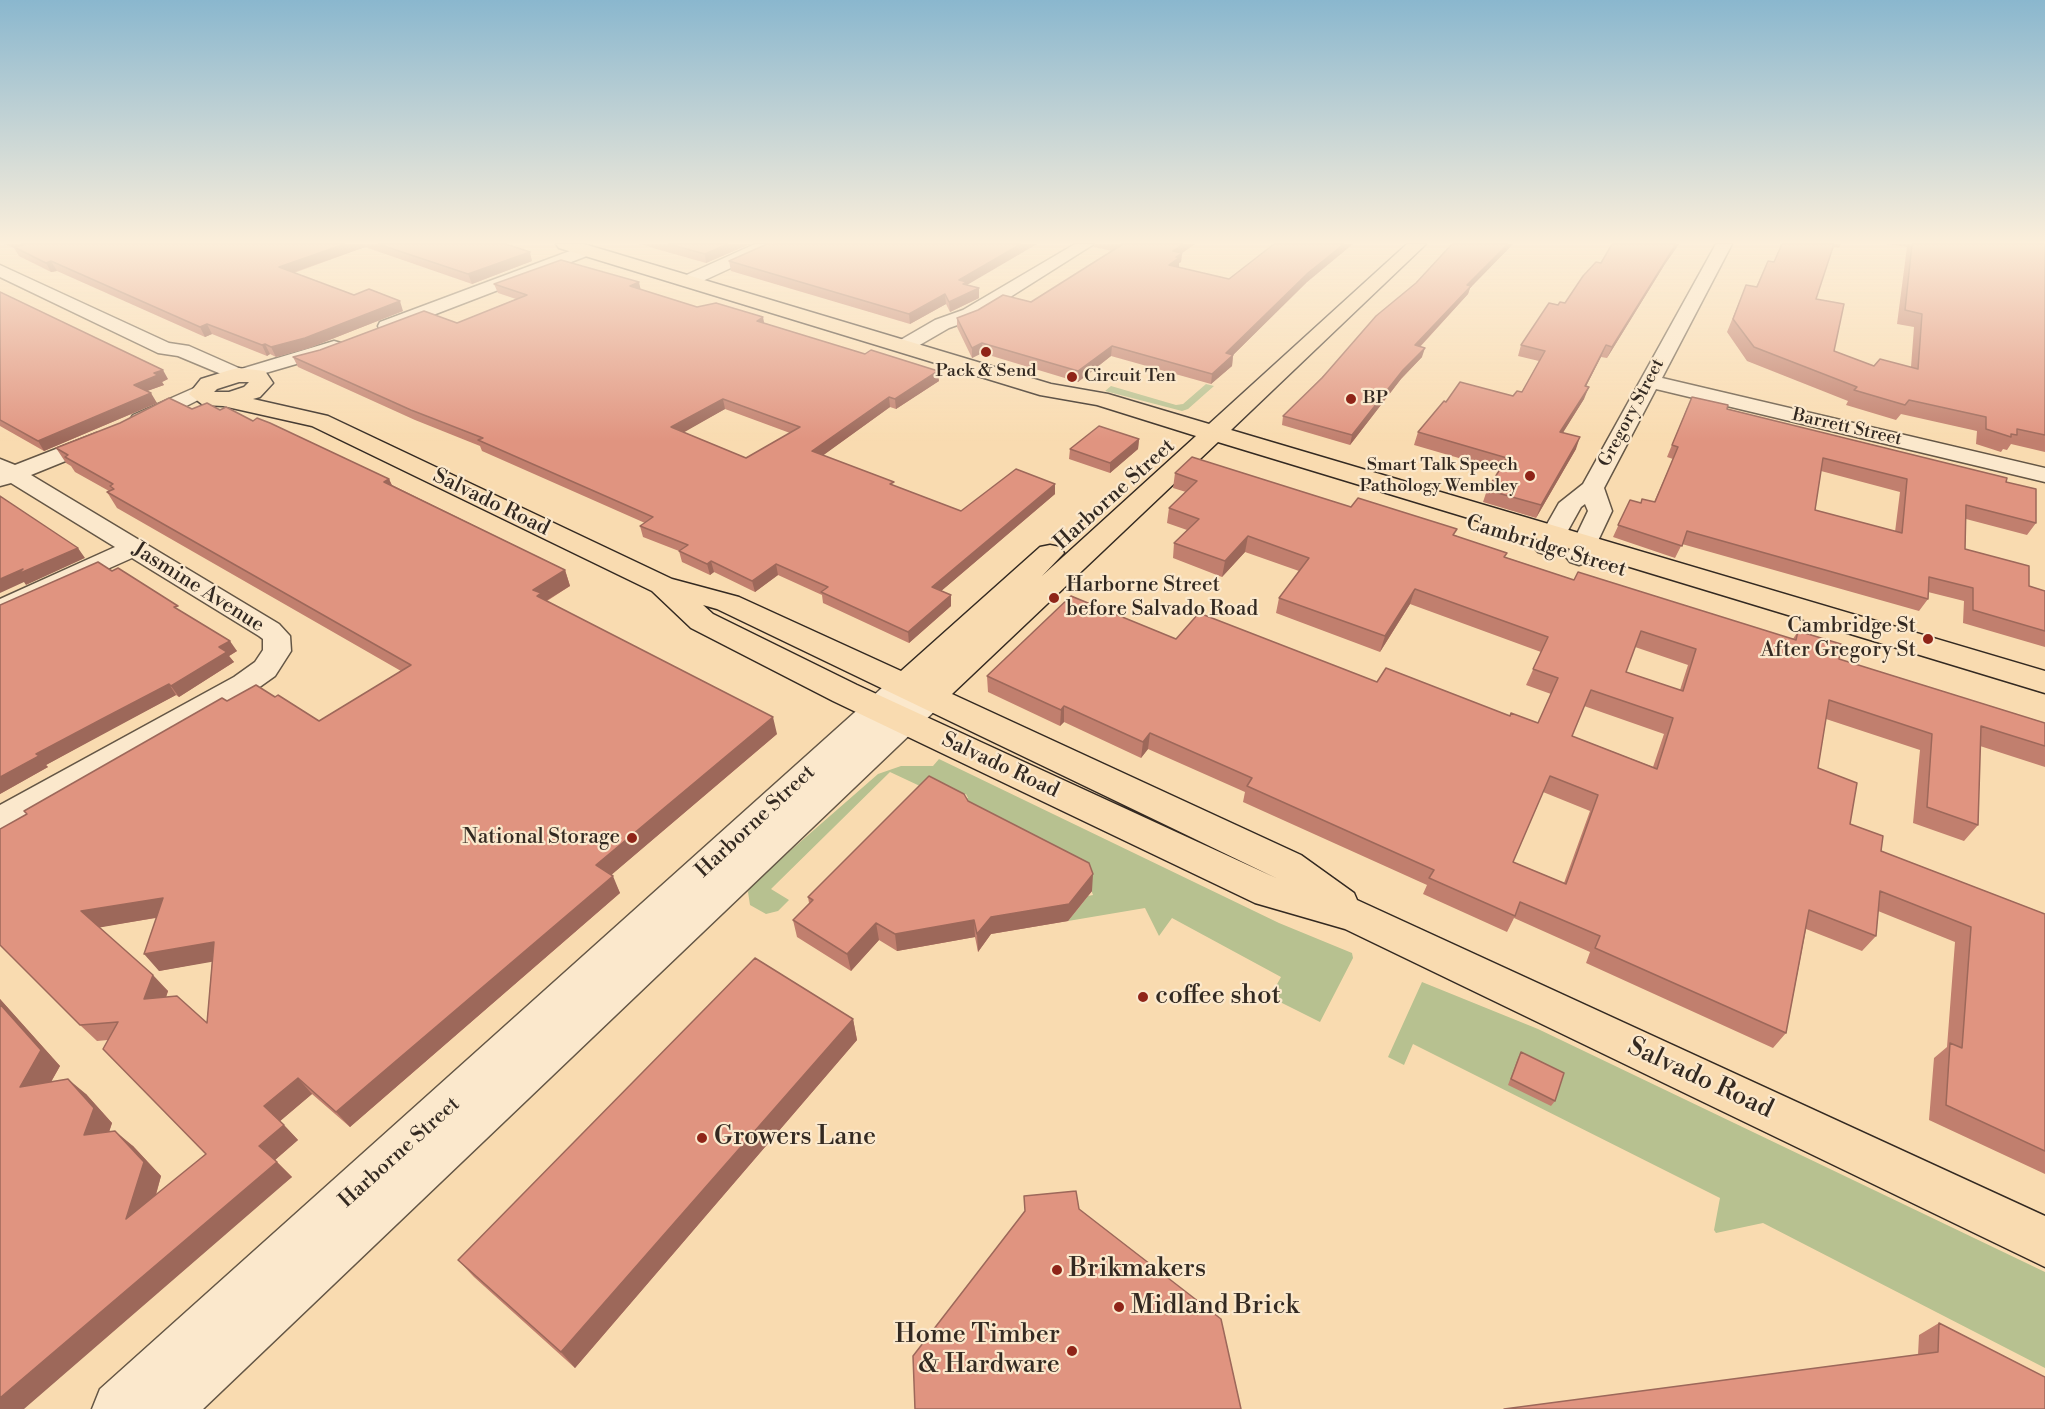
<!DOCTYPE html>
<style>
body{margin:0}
canvas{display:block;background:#f9dbb0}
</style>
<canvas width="2045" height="1409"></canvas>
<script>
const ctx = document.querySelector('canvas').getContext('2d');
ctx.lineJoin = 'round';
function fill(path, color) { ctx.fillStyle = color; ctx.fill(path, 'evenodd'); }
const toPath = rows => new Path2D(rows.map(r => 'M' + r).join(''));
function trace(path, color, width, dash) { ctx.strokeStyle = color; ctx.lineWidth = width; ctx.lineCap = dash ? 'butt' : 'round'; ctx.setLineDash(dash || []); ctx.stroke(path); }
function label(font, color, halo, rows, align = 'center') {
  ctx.font = font + ' "Libre Bodoni",serif'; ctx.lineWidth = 4.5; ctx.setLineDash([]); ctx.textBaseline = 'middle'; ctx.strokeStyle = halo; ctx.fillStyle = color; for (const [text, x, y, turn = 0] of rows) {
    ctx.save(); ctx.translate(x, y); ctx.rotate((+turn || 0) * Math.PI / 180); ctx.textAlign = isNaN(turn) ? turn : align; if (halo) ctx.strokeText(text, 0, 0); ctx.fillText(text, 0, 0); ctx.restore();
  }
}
fill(toPath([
 [1206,384,1214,386,1188,409,1182,411,1105,391,1111,386,1176,405,1183,404],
 [939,759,1279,923,1352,953,1353,958,1320,1022,1270,997,1281,977,1172,918,1159,936,1145,908,1068,921,1088,896,1093,895,1086,876,961,800,968,798,966,794,954,802,890,772,771,889,789,900,778,911,766,914,750,905,748,892,751,885,878,774,901,766,933,766],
 [1422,982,1538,1029,2045,1272,2045,1368,1763,1223,1716,1233,1714,1230,1720,1198,1413,1044,1404,1065,1388,1057]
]), '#b7c190');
const minor = toPath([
 [755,244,776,244,774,248,694,285,688,286,682,285,679,281,682,277,755,244],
 [1075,244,1094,244,977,318,949,328,911,350,897,350,894,346,897,342,935,320,963,310,1075,244],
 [1716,244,1732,244,1662,378,2045,468,2045,482,1656,389,1604,488,1612,511,1588,562,1579,565,1570,562,1566,557,1588,511,1585,504,1581,507,1556,552,1547,555,1538,552,1534,547,1559,503,1583,484,1716,244],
 [586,245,594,250,592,254,394,330,387,332,380,330,378,326,380,322,586,245],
 [0,265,169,343,189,346,241,369,334,341,341,343,344,347,341,351,238,381,178,356,158,353,0,277,0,265],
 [201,385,208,387,211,391,208,395,149,425,141,427,133,425,130,420,133,415,201,385],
 [97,433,105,435,108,440,105,445,31,475,279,624,290,636,291,651,275,676,254,691,12,829,0,833,0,805,234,677,255,662,263,650,263,639,259,636,132,558,0,617,0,599,115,547,11,483,0,486,0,459,15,465,97,433]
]);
const tertiary = toPath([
 [904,675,915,678,920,686,918,689,929,686,941,689,945,697,941,705,203,1409,92,1409,100,1389,893,678,904,675]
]);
const primary = toPath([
 [556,244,584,244,1051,384,1108,394,1209,424,1407,244,1426,244,1231,430,2045,671,2045,693,1218,442,952,694,1301,855,1354,893,1357,900,2045,1216,2045,1267,1345,929,1255,903,833,701,691,628,652,591,312,426,223,406,203,405,189,394,201,379,230,370,238,368,265,371,273,383,260,397,253,399,328,416,672,579,739,597,901,671,1040,547,1050,545,1060,547,1064,553,1042,576,1196,436,1097,405,1040,395,559,248,556,244],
 [239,382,249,382,244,387,229,392,214,392,217,389,239,382],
 [703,605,717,609,1276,878,857,685,713,614,703,605]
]);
trace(minor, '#645645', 3);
trace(tertiary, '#645645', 3);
trace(primary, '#332921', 3);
fill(minor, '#fbe8cc');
fill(tertiary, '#fbe8cc');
fill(primary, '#f9dbb0');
fill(toPath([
 [4,244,506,244,532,261,472,284,365,247,294,273,354,295,403,311,309,348,276,357,270,354,267,356,212,334,205,337,57,271,51,272,19,256,14,248],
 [639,244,750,244,706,263],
 [1094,244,1195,244,1182,253,1181,262,1179,263,1178,267,1229,279,1306,283,1233,355,1232,366,1211,384,1111,356,1078,382,982,353,972,358,957,327,957,318,1031,302,1112,251,1094,247],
 [1452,244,1513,244,1470,288,1468,294,1420,347,1422,357,1401,379,1350,445,1282,425,1283,416,1416,283],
 [1612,244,1679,244,1665,264,1607,358,1601,357,1586,386,1584,399,1563,432,1576,449,1536,518,1483,502,1487,490,1500,470,1414,445,1418,432,1446,402,1513,396,1522,392,1539,361,1518,356,1521,345,1558,305,1565,303,1601,263],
 [1782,244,1841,244,1839,248,1833,247,1816,299,1834,351,1874,366,1911,367,1914,327,1897,324,1907,247,1887,244,2045,244,2045,452,2011,444,2007,450,2003,449,2001,452,1976,444,1977,431,1901,414,1896,420,1846,405,1848,401,1747,361,1727,332,1746,285,1756,287,1768,261,1774,262],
 [729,261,967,285,979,298,950,312,946,304,910,324,731,271],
 [494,284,641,290,697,307,764,323,939,381,896,409,890,407,823,455,894,486,961,511,1055,484,1055,494,941,591,951,606,909,643,823,603,822,595,778,575,755,592,714,572,710,575,682,562,679,551,643,537,640,526,645,523,482,451,480,446,415,420,298,367,293,357,457,323,516,299,498,293],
 [725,409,790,433,746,458,683,432],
 [0,292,168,379,162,382,164,385,147,391,157,403,44,451,0,426],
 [1687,408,1727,409,2006,482,2036,523,2027,535,1966,519,1965,549,2029,586,2045,591,2045,647,1963,623,1964,601,1928,592,1928,599,1919,611,1682,544,1675,558,1613,537,1630,500,1641,503,1654,502,1673,459,1667,457],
 [1821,471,1900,492,1895,532,1815,510],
 [192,409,220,410,253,421,389,479,392,485,565,570,570,586,547,601,777,734,611,875,620,893,350,1127,312,1094,280,1121,298,1140,275,1160,292,1177,0,1409,0,999,60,1066,51,1082,86,1094,112,1123,109,1132,133,1146,161,1176,156,1195,206,1154,108,1040,97,1041,80,1025,27,814,24,811,227,701,275,697,319,721,401,671,117,508,107,492,109,491,75,472,71,466,66,463,56,448],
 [156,918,159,971,212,961,207,1023,166,997,168,991,99,927],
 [1139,439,1138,449,1110,473,1069,459,1070,449],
 [1175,473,1351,507,1455,535,1505,557,1574,580,1793,639,1798,631,1839,659,2045,723,2045,767,1980,746,1978,825,1964,841,1913,823,1920,750,1826,719,1818,768,1850,824,1881,851,2045,914,2045,1174,1929,1120,1934,1058,1947,1047,1955,942,1878,911,1876,936,1862,951,1806,929,1786,1033,1773,1048,1586,963,1590,952,1514,918,1507,932,1423,894,1427,885,1243,802,1245,792,1148,749,1141,758,1064,722,1060,726,988,692,987,676,1176,639,1377,682,1538,723,1551,694,1526,685,1541,652,1410,604,1380,652,1276,613,1279,598,1299,571,1245,552,1222,577,1173,558,1174,543,1187,530,1167,523,1169,508,1186,492,1173,488],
 [1635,647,1688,665,1680,690,1626,672],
 [1584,706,1664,734,1653,767,1572,736],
 [1543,792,1590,811,1564,883,1513,862],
 [112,571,182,612,237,651,229,656,234,662,179,697,176,695,111,729,46,765,48,767,0,794,0,605],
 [968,801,1092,891,1068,921,991,934,978,952,975,937,897,951,879,940,851,971,797,937,793,920,809,903,808,897],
 [853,1019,857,1040,575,1368,474,1277,458,1260],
 [1521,1052,1555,1101,1551,1106,1508,1085,1518,1058],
 [1939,1323,2045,1377,1918,1355,1919,1335]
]), '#c17f6e');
fill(toPath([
 [345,244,363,244,365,247,283,276,279,267],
 [728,244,750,244,706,263,705,254],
 [1021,244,1037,244,967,285,967,291,959,280],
 [1183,244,1195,244,1182,253,1181,262,1179,263,1179,267,1168,275,1169,265,1173,251],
 [1344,244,1353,244,1306,283,1226,362,1233,355,1232,366,1211,384,1212,374,1226,353,1308,273],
 [1508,244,1513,244,1470,288,1468,294,1413,354,1415,345,1467,285],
 [1676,244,1679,244,1665,264,1607,358,1612,347],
 [530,252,532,261,472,284,468,274],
 [51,261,57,271,51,272,46,263],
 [639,282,641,291,630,286],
 [979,288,979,298,950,312,949,302],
 [945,294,946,304,910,324,909,314],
 [400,301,403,311,309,348,276,357,271,347],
 [763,317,765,327,757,321],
 [207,324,212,334,205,337,200,327],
 [982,343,982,353,972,358,972,348],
 [265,344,270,354,267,356,262,345],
 [1606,345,1601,357,1580,398,1585,386],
 [1112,346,1111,356,1078,382,1078,371],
 [1425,348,1422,357,1401,379,1350,445,1352,435,1403,370],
 [163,370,168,379,162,382,164,385,139,394,134,385,154,373],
 [938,371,939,381,896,409,895,399],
 [1589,387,1584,399,1556,444,1560,432],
 [151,393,157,403,44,451,38,441],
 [889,397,890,407,814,462,812,451],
 [723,399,725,409,674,438,671,427],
 [1580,437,1576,449,1536,518,1541,505],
 [1139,439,1138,449,1110,473,1110,463],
 [389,479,396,495,384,482],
 [1055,484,1055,494,933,598,932,587],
 [1248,536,1245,552,1222,577,1225,561],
 [78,548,85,558,26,585,24,582,0,593,0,579,23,569],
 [711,561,714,572,710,575,707,564],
 [776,564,778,575,755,592,752,581],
 [565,570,570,586,544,602,547,609,533,590],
 [1415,589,1410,604,1380,652,1385,636],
 [951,595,951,606,909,643,908,632],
 [230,641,237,651,229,656,234,662,179,697,171,686,219,647],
 [169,684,176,695,46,765,48,767,0,794,0,777,36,754],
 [1064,706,1064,722,1060,726,1061,710],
 [773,717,777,734,603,882,596,865],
 [1150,733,1148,749,1141,758,1143,742],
 [1093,874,1092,891,1068,921,991,934,978,952,977,934,991,917],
 [613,876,620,893,350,1127,336,1112],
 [163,898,177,914,97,928,81,911],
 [974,920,975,937,897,951,895,934],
 [876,923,879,940,851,971,847,954],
 [214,942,228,959,159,971,144,954],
 [153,975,168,991,160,1015,144,999],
 [0,999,60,1066,39,1103,20,1087,0,1004],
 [853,1019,857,1040,575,1368,561,1352],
 [298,1078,312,1094,279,1122,264,1106],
 [68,1079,86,1094,112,1123,103,1150,84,1135],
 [284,1125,298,1140,275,1160,259,1146],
 [115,1131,133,1146,161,1176,145,1233,126,1219],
 [277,1162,292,1177,24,1409,0,1409,0,1398]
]), '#9d685a');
const building = toPath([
 [21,244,345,244,279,267,354,295,369,289,400,301,305,338,271,347,265,344,262,345,207,324,200,327,51,261,46,263,14,247,23,245,21,244],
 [378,244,506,244,530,252,468,274,378,244],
 [668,244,728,244,705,254,668,244],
 [767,244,1021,244,959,280,967,282,963,284,979,288,949,302,945,294,909,314,729,261,767,244],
 [1121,244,1183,244,1173,251,1182,253,1176,257,1180,257,1169,265,1229,279,1274,244,1344,244,1308,273,1226,353,1233,355,1212,374,1112,346,1078,371,982,343,972,348,957,318,978,310,1003,295,1031,302,1123,244,1121,244],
 [1452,244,1508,244,1467,285,1471,286,1415,345,1425,348,1403,370,1352,435,1283,416,1322,378,1376,316,1416,283,1452,244],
 [1612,244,1676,244,1612,347,1606,345,1585,386,1589,387,1560,432,1580,437,1541,505,1487,490,1507,458,1418,432,1444,401,1446,402,1460,382,1513,396,1517,391,1522,392,1545,351,1521,345,1549,303,1558,305,1560,302,1565,303,1583,276,1596,262,1601,263,1612,244],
 [1782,244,1834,244,1816,299,1844,304,1834,351,1874,366,1880,359,1918,369,1922,314,1905,310,1912,244,2045,244,2045,435,2017,429,2017,435,2011,434,2011,437,1986,429,1986,417,1909,400,1905,405,1854,390,1857,387,1754,347,1733,319,1746,285,1757,287,1768,261,1774,262,1782,244],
 [561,260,639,282,630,286,697,307,716,303,763,317,757,321,865,354,871,350,938,371,895,399,889,397,812,451,894,482,890,484,961,511,1016,469,1055,484,932,587,951,595,908,632,821,592,828,587,776,564,752,581,711,561,707,564,679,551,688,545,640,526,653,517,478,440,483,438,411,410,293,357,320,350,424,311,457,323,527,295,494,284,561,260],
 [723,399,800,427,746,458,671,427,723,399],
 [0,292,163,370,154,373,158,375,134,385,151,393,38,441,0,420,0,292],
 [1692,397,1728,405,1727,409,2007,478,2006,482,2036,489,2036,523,1966,505,1965,549,2029,566,2029,586,2045,591,2045,631,1973,610,1973,588,1929,577,1928,599,1687,531,1682,546,1618,525,1630,500,1641,503,1642,499,1655,502,1678,447,1672,445,1692,397],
 [1823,458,1907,479,1902,533,1815,510,1823,458],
 [169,398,192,409,207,403,220,410,226,407,253,421,257,418,270,423,389,479,384,482,565,570,533,590,541,593,537,596,773,717,596,865,613,876,336,1112,298,1078,264,1106,284,1125,259,1146,277,1162,0,1398,0,1004,41,1050,20,1087,68,1079,94,1108,84,1135,115,1131,144,1162,126,1219,206,1154,103,1049,118,1022,80,1025,0,945,0,829,27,814,24,811,222,698,227,701,256,685,275,697,278,695,319,721,411,665,107,492,114,489,110,486,113,484,65,457,68,455,56,448,120,423,169,398],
 [163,898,144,954,214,942,207,1023,177,996,144,999,153,975,81,911,163,898],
 [1099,426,1139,439,1110,463,1070,449,1099,426],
 [1192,457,1351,507,1358,498,1457,529,1453,535,1507,553,1504,557,1574,580,1578,572,1796,640,1798,631,1841,644,1839,659,2045,723,2045,746,1981,726,1978,825,1927,807,1932,734,1829,700,1818,768,1857,783,1850,824,1883,836,1881,851,2045,914,2045,1151,1946,1105,1950,1043,1962,1048,1971,927,1880,891,1876,936,1809,910,1786,1033,1595,948,1600,936,1520,902,1515,916,1429,878,1434,870,1247,786,1252,778,1150,733,1143,742,1064,706,1061,710,987,676,1071,596,1176,639,1199,613,1377,682,1386,668,1510,716,1511,713,1538,723,1558,678,1533,669,1548,637,1415,589,1385,636,1279,598,1309,558,1248,536,1225,561,1174,543,1199,519,1169,508,1197,481,1175,473,1192,457],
 [1641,631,1696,649,1683,691,1626,672,1641,631],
 [1591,690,1673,718,1657,769,1572,736,1591,690],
 [1550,776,1598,795,1566,884,1513,862,1550,776],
 [0,496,78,548,18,574,23,569,0,579,0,496],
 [98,562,112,571,118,568,178,606,174,607,230,641,219,647,227,652,171,686,169,684,102,719,36,754,39,756,0,777,0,605,98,562],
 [929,776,964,794,968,801,1089,863,1093,874,1069,904,991,917,977,934,974,920,895,934,876,923,847,954,793,920,813,900,808,897,929,776],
 [755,958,853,1019,561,1352,458,1260,755,958],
 [1521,1052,1564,1073,1555,1101,1511,1079,1521,1052],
 [1076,1191,1079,1209,1221,1319,1241,1409,915,1409,913,1356,1025,1211,1024,1196,1076,1191],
 [1939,1323,2045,1377,2045,1409,1504,1409,1938,1352,1939,1323]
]);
fill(building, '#e09480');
trace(building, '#9d685a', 1.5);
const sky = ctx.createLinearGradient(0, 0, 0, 441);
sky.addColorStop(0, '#8ab7ce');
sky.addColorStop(0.55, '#fcefdb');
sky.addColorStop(1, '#fcefdb00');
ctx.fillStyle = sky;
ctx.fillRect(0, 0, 2045, 441);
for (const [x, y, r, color] of [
 [986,352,6,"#8f2418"],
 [1072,377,6,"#8f2418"],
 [1351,399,6,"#8f2418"],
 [1530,476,6,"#8f2418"],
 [1054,598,6,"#8f2418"],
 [1928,639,6,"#8f2418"],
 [632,838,6,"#8f2418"],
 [1143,997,6,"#8f2418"],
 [702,1138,6,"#8f2418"],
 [1057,1270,6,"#8f2418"],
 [1119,1307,6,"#8f2418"],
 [1072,1351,6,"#8f2418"]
]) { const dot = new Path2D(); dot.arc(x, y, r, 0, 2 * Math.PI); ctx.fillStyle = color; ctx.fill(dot); trace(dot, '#fbe8cc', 2); }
label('18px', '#332921', '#fbe8cc', [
 ["Pack & Send",986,372,"center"],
 ["Circuit Ten",1084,377],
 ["BP",1363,399],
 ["Smart Talk Speech",1518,466,"right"],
 ["Pathology Wembley",1518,487,"right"]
], 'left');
label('18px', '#332921', '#fbe8cc', [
 ["Gregory Street",1632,413,-62],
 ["Barrett Street",1847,428,13]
]);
label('21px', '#332921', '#fbe8cc', [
 ["Harborne Street",1115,495,-42],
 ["Salvado Road",491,503,26],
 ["Cambridge Street",1546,547,17],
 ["Jasmine Avenue",198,588,32],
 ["Salvado Road",1000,766,25],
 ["Harborne Street",756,822,-43],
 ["Harborne Street",400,1153,-42]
]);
label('21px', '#332921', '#fbe8cc', [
 ["Harborne Street",1066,586,"left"],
 ["before Salvado Road",1066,610,"left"],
 ["Cambridge St",1916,627],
 ["After Gregory St",1916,651],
 ["National Storage",620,838]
], 'right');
label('26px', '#332921', '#fbe8cc', [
 ["coffee shot",1155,997],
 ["Growers Lane",714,1138],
 ["Brikmakers",1069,1270],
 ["Midland Brick",1131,1307],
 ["Home Timber",1060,1336,"right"],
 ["& Hardware",1060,1366,"right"]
], 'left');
label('26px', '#332921', '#fbe8cc', [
 ["Salvado Road",1700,1079,25]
]);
</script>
